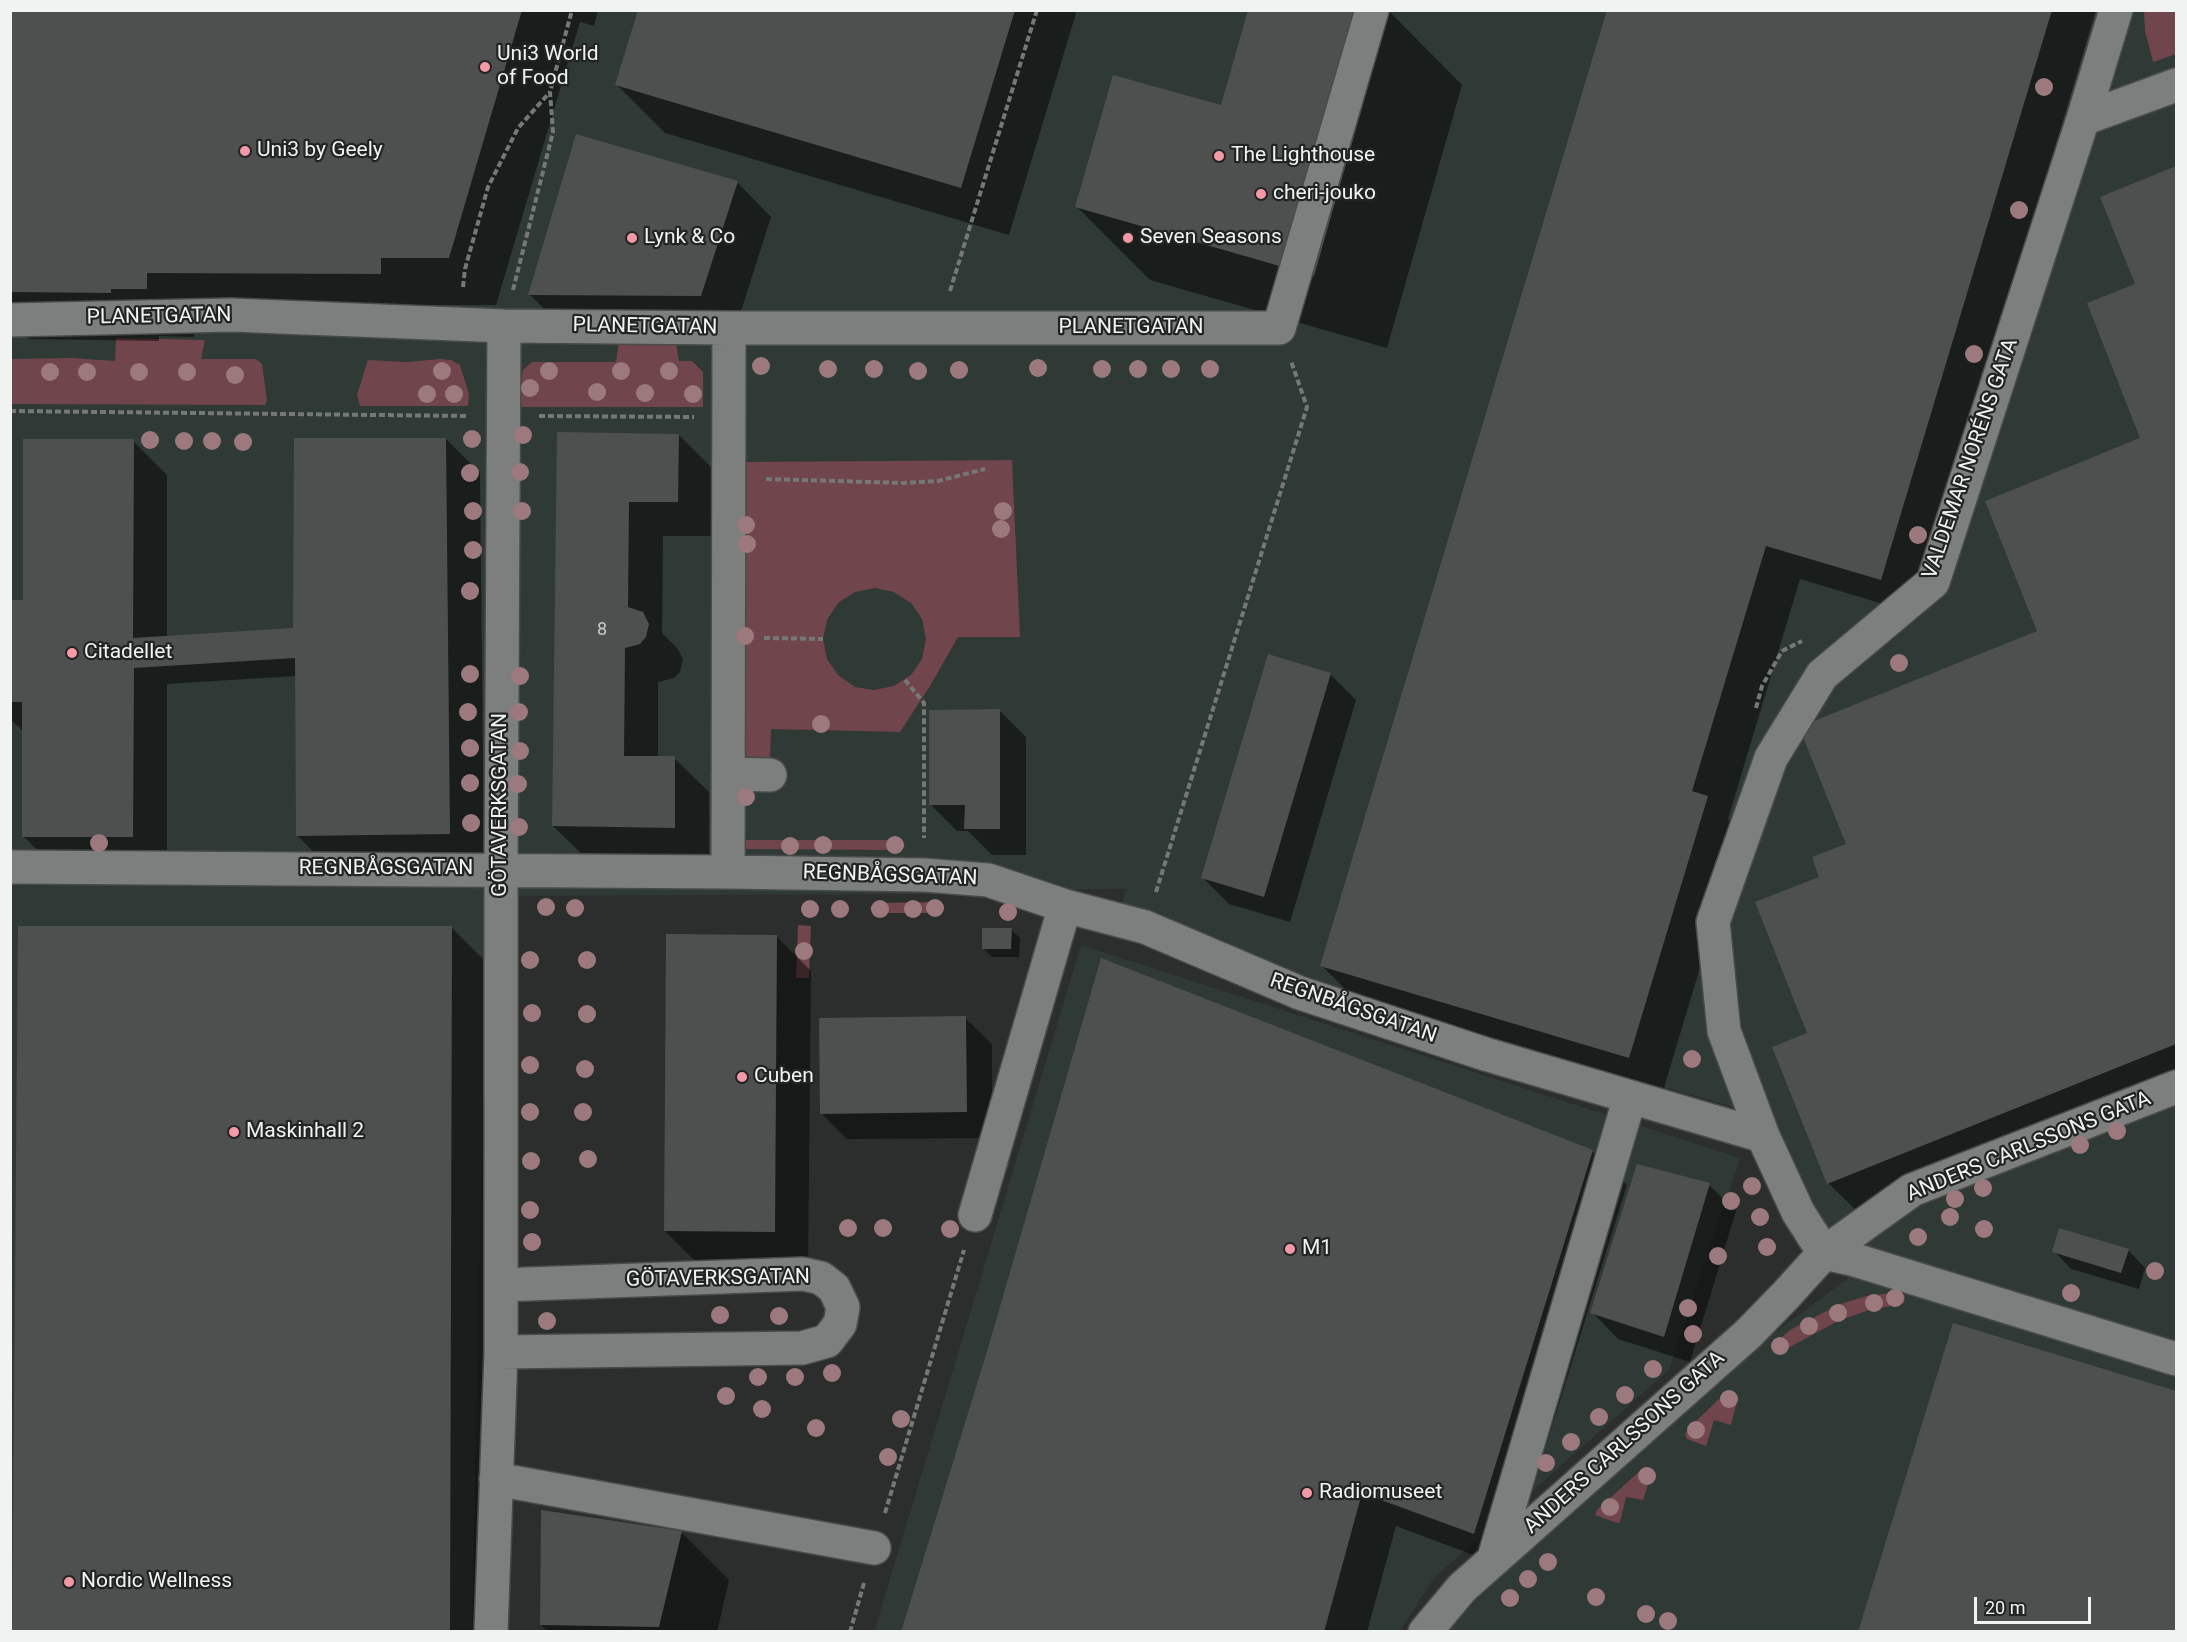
<!DOCTYPE html>
<meta charset="utf-8">
<style>
body{margin:0}
#map{position:relative;width:2187px;height:1642px;overflow:hidden;background:#2b2e2d;font-family:Roboto,sans-serif}
canvas{display:block}
.frame{position:absolute;inset:0;border:12px solid #f1f3f2;pointer-events:none}
.scale{position:absolute;left:1974px;top:1597px;width:117px;height:27px;box-sizing:border-box;border:3px solid #f1f3f2;border-top:0;padding-left:8px;font-size:18px;line-height:21px;white-space:nowrap;color:#f1f3f2;-webkit-text-stroke:4px #222424;paint-order:stroke}
</style>
<div id="map">
<canvas width="2187" height="1642"></canvas>
<div class="frame"></div>
<div class="scale">20 m</div>
</div>
<script>
const ctx = document.querySelector('canvas').getContext('2d');
ctx.lineJoin = 'round';
function fill(path, color) { ctx.fillStyle = color; ctx.fill(path, 'evenodd'); }
const toPath = rows => new Path2D(rows.map(r => 'M' + r).join(''));
function trace(path, color, width, dash) { ctx.strokeStyle = color; ctx.lineWidth = width; ctx.lineCap = dash ? 'butt' : 'round'; ctx.setLineDash(dash || []); ctx.stroke(path); }
function label(font, color, halo, rows, align = 'center') {
  ctx.font = font + ' Roboto,sans-serif'; ctx.lineWidth = 4.5; ctx.setLineDash([]); ctx.textBaseline = 'middle'; ctx.strokeStyle = halo; ctx.fillStyle = color; for (const [text, x, y, turn = 0] of rows) {
    ctx.save(); ctx.translate(x, y); ctx.rotate((+turn || 0) * Math.PI / 180); ctx.textAlign = isNaN(turn) ? turn : align; if (halo) ctx.strokeText(text, 0, 0); ctx.fillText(text, 0, 0); ctx.restore();
  }
}
fill(toPath([
 [11,11,2176,11,2176,1359,1806,1245,1734,1107,1115,929,1126,889,1010,890,965,894,487,896,472,1631,11,1632],
 [1081,945,1740,1158,1669,1370,1434,1578,1400,1631,874,1632],
 [1855,1273,2176,1373,2176,1631,1447,1632,1453,1622,1719,1374]
]), '#2f3936');
fill(toPath([
 [2144,11,2176,11,2176,54,2153,62,2145,31],
 [116,338,205,340,201,359,256,359,262,364,267,400,265,405,11,404,11,359,71,358,115,361],
 [619,341,676,343,679,361,692,361,703,372,703,407,523,407,517,404,523,370,532,362,616,362],
 [440,359,451,360,460,365,469,394,468,406,360,406,357,395,368,360,407,362],
 [1012,460,1020,637,958,637,930,686,900,732,771,729,770,763,734,762,743,462],
 [875,588,894,592,911,603,922,619,926,639,922,659,911,675,894,686,874,690,855,687,838,675,827,659,823,639,827,620,838,603,855,592],
 [741,840,901,840,905,846,901,849,886,850,747,849],
 [938,902,943,911,941,913,873,913,870,908,874,903],
 [798,925,811,926,809,978,796,978],
 [1901,1292,1905,1296,1904,1303,1902,1304,1869,1310,1836,1322,1781,1352,1775,1350,1774,1347,1774,1344,1790,1330,1840,1304,1867,1296],
 [1729,1393,1734,1394,1738,1398,1731,1425,1714,1420,1706,1446,1687,1439,1685,1434,1689,1428,1719,1399],
 [1644,1467,1653,1469,1643,1500,1626,1497,1620,1522,1617,1523,1595,1515,1597,1510]
]), '#70454b');
fill(toPath([
 [10,10,598,10,594,26,580,22,496,305,195,305,194,337,159,336,159,341,29,339,10,321],
 [639,10,1077,10,1009,235,665,133,617,85],
 [1609,10,2096,10,1916,614,1800,579,1728,819,1741,831,1663,1091,1356,1000,1322,966],
 [1389,11,1462,85,1387,348,1150,280,1077,207,1222,107],
 [2176,168,2176,1091,1863,1217,1828,1183,1809,1034,1821,877,1848,844,2039,631,2142,439,2137,285,2102,197],
 [737,182,771,217,735,330,564,328,529,294],
 [559,434,679,435,713,469,712,536,663,536,662,633,677,648,683,659,680,672,674,678,658,682,658,757,674,758,709,792,709,862,588,860,553,826],
 [446,439,480,473,484,868,331,870,297,835,296,676,167,684,167,871,58,870,23,836,24,732,10,719,10,602,24,601,133,441,167,475,167,637,293,630],
 [1330,674,1356,700,1290,922,1229,904,1203,878],
 [1000,711,1026,737,1026,855,992,855,968,831,957,831,931,805],
 [452,928,486,962,484,1632,14,1632],
 [1011,930,1020,938,1019,957,992,957,983,948],
 [777,937,811,971,808,1266,699,1265,665,1231],
 [965,1018,992,1044,992,1138,847,1139,821,1113],
 [1592,1151,1627,1185,1508,1568,1396,1526,1367,1632,902,1632],
 [1709,1185,1736,1211,1690,1362,1618,1339,1592,1312],
 [2128,1250,2145,1268,2139,1289,2071,1269,2054,1251],
 [1954,1325,2176,1393,2176,1632,1859,1632],
 [681,1532,729,1580,717,1632,548,1632,541,1625]
]), '#0007');
fill(toPath([
 [10,10,522,10,449,258,381,258,381,274,147,273,147,289,111,289,111,293,10,292],
 [638,10,1015,10,961,188,615,85],
 [1248,10,1390,10,1314,276,1075,207,1113,75,1221,105],
 [1607,10,2052,10,1881,580,1766,546,1692,791,1708,796,1629,1058,1320,966],
 [576,134,738,181,701,296,528,295],
 [2176,166,2176,1044,1827,1184,1772,1047,1807,1033,1755,902,1819,877,1812,857,1846,844,1799,727,2037,631,1985,501,2140,438,2087,303,2135,284,2100,197],
 [557,432,679,434,678,502,629,502,628,607,643,612,649,624,646,637,640,644,625,648,624,756,675,756,675,828,552,826],
 [294,438,446,438,450,834,296,836,295,658,134,668,133,837,22,837,22,702,10,702,10,600,23,600,23,439,134,439,133,638,293,628],
 [1268,654,1331,673,1264,897,1201,878],
 [1000,709,1000,829,964,829,965,805,929,805,929,710],
 [18,926,452,926,450,1632,12,1632],
 [982,928,1012,928,1011,949,982,949],
 [666,934,777,935,775,1232,664,1231],
 [1101,958,1593,1150,1474,1534,1362,1493,1324,1632,901,1632,988,1348],
 [966,1016,967,1112,820,1114,819,1018],
 [1637,1164,1710,1183,1664,1337,1590,1313],
 [2059,1228,2129,1249,2121,1273,2052,1252],
 [1953,1323,2176,1391,2176,1632,1858,1632],
 [541,1510,682,1531,659,1627,540,1625]
]), '#4d504f');
const minor = toPath([
 [2083,119,2176,85],
 [10,320,231,315,504,326,729,328,1279,328,1372,10],
 [728,774,770,775],
 [10,867,728,872,924,875,988,880,1065,906,1145,927,1300,993,1485,1054,1763,1136],
 [728,872,729,328],
 [975,1215,1065,906],
 [1824,1253,1798,1212,1763,1136,1724,1031,1713,922,1771,758,1822,675,1933,582,2083,119,2116,10],
 [1824,1253,1855,1260,2176,1359],
 [501,1285,803,1274,821,1278,834,1288,843,1307,840,1324,827,1341,802,1348,501,1352],
 [496,1479,874,1548],
 [1494,1558,1630,1097],
 [491,1632,501,1352,501,870,504,326],
 [1425,1632,1462,1588,1748,1334,1786,1295,1824,1253,1912,1190,2176,1087]
]);
trace(minor, '#494b4b', 36);
trace(toPath([
 [463,287,465,269,488,187,518,128,550,92],
 [513,290,553,132,550,92,572,10],
 [950,291,1037,10],
 [10,411,469,416],
 [539,416,694,417],
 [766,479,903,483,938,481,985,469],
 [764,638,823,639],
 [905,680,924,703,924,838],
 [1756,708,1762,686,1782,651,1802,641],
 [1156,892,1307,407,1291,361],
 [885,1513,964,1250],
 [850,1632,864,1583]
]), '#767877', 4, [6, 3]);
trace(minor, '#7c7f7e', 33);
ctx.fillStyle = '#9b797d';
for (const [x, y] of [
 [2044,87],
 [2019,210],
 [1974,354],
 [761,366],
 [1038,368],
 [828,369],
 [874,369],
 [1102,369],
 [1138,369],
 [1171,369],
 [1210,369],
 [959,370],
 [442,371],
 [549,371],
 [621,371],
 [669,371],
 [918,371],
 [50,372],
 [87,372],
 [139,372],
 [187,372],
 [235,375],
 [530,388],
 [597,392],
 [645,393],
 [427,394],
 [454,394],
 [693,394],
 [523,435],
 [472,439],
 [150,440],
 [184,441],
 [212,441],
 [243,442],
 [520,472],
 [470,473],
 [473,511],
 [522,511],
 [1003,511],
 [746,525],
 [1001,529],
 [1918,535],
 [747,544],
 [473,550],
 [470,591],
 [745,636],
 [1899,663],
 [470,674],
 [520,676],
 [468,712],
 [519,712],
 [821,724],
 [470,748],
 [520,751],
 [470,783],
 [518,784],
 [746,797],
 [471,823],
 [519,827],
 [99,843],
 [823,845],
 [895,845],
 [790,846],
 [546,907],
 [575,908],
 [935,908],
 [810,909],
 [840,909],
 [880,909],
 [913,909],
 [1008,912],
 [804,951],
 [530,960],
 [587,960],
 [532,1013],
 [587,1014],
 [1692,1059],
 [530,1065],
 [585,1069],
 [530,1112],
 [583,1112],
 [2117,1131],
 [2080,1145],
 [588,1159],
 [531,1161],
 [1752,1186],
 [1983,1188],
 [1955,1199],
 [1731,1201],
 [530,1210],
 [1760,1217],
 [1950,1217],
 [848,1228],
 [883,1228],
 [950,1229],
 [1984,1229],
 [1918,1237],
 [532,1242],
 [1767,1247],
 [1718,1256],
 [2155,1271],
 [2071,1293],
 [1895,1298],
 [1874,1303],
 [1688,1308],
 [1838,1313],
 [720,1315],
 [779,1316],
 [547,1321],
 [1809,1326],
 [1693,1334],
 [1780,1346],
 [1653,1369],
 [832,1373],
 [758,1377],
 [795,1377],
 [1625,1395],
 [726,1396],
 [1729,1399],
 [762,1409],
 [1599,1417],
 [901,1419],
 [816,1428],
 [1696,1430],
 [1571,1442],
 [888,1457],
 [1546,1463],
 [1647,1476],
 [1610,1507],
 [1548,1562],
 [1528,1579],
 [1596,1597],
 [1510,1598],
 [1646,1614],
 [1668,1621]
]) { ctx.beginPath(); ctx.arc(x, y, 9, 0, 2 * Math.PI); ctx.fill(); }
for (const [x, y, r, color] of [
 [485,67,6,"#f49aa6"],
 [245,151,6,"#f49aa6"],
 [1219,156,6,"#f49aa6"],
 [1261,194,6,"#f49aa6"],
 [632,238,6,"#f49aa6"],
 [1128,238,6,"#f49aa6"],
 [72,653,6,"#f49aa6"],
 [742,1077,6,"#f49aa6"],
 [234,1132,6,"#f49aa6"],
 [1290,1249,6,"#f49aa6"],
 [1307,1493,6,"#f49aa6"],
 [69,1582,6,"#f49aa6"]
]) { const dot = new Path2D(); dot.arc(x, y, r, 0, 2 * Math.PI); ctx.fillStyle = color; ctx.fill(dot); trace(dot, '#222424', 2); }
label('18px', '#c8cac9', null, [
 ["8",602,630]
]);
label('21px', '#f1f3f2', '#222424', [
 ["Uni3 World",497,55],
 ["of Food",497,79],
 ["Uni3 by Geely",257,151],
 ["The Lighthouse",1231,156],
 ["cheri-jouko",1273,194],
 ["Lynk & Co",644,238],
 ["Seven Seasons",1140,238],
 ["Citadellet",84,653],
 ["Cuben",754,1077],
 ["Maskinhall 2",246,1132],
 ["M1",1302,1249],
 ["Radiomuseet",1319,1493],
 ["Nordic Wellness",81,1582]
], 'left');
label('21px', '#f1f3f2', '#222424', [
 ["PLANETGATAN",159,317,-1],
 ["PLANETGATAN",645,327,1],
 ["PLANETGATAN",1131,328],
 ["VALDEMAR NORÉNS GATA",1971,459,-71],
 ["GÖTAVERKSGATAN",501,805,-90],
 ["REGNBÅGSGATAN",386,869],
 ["REGNBÅGSGATAN",890,876,2],
 ["REGNBÅGSGATAN",1353,1009,19],
 ["ANDERS CARLSSONS GATA",2029,1147,-22],
 ["GÖTAVERKSGATAN",718,1279,-1],
 ["ANDERS CARLSSONS GATA",1625,1443,-42]
]);
</script>
